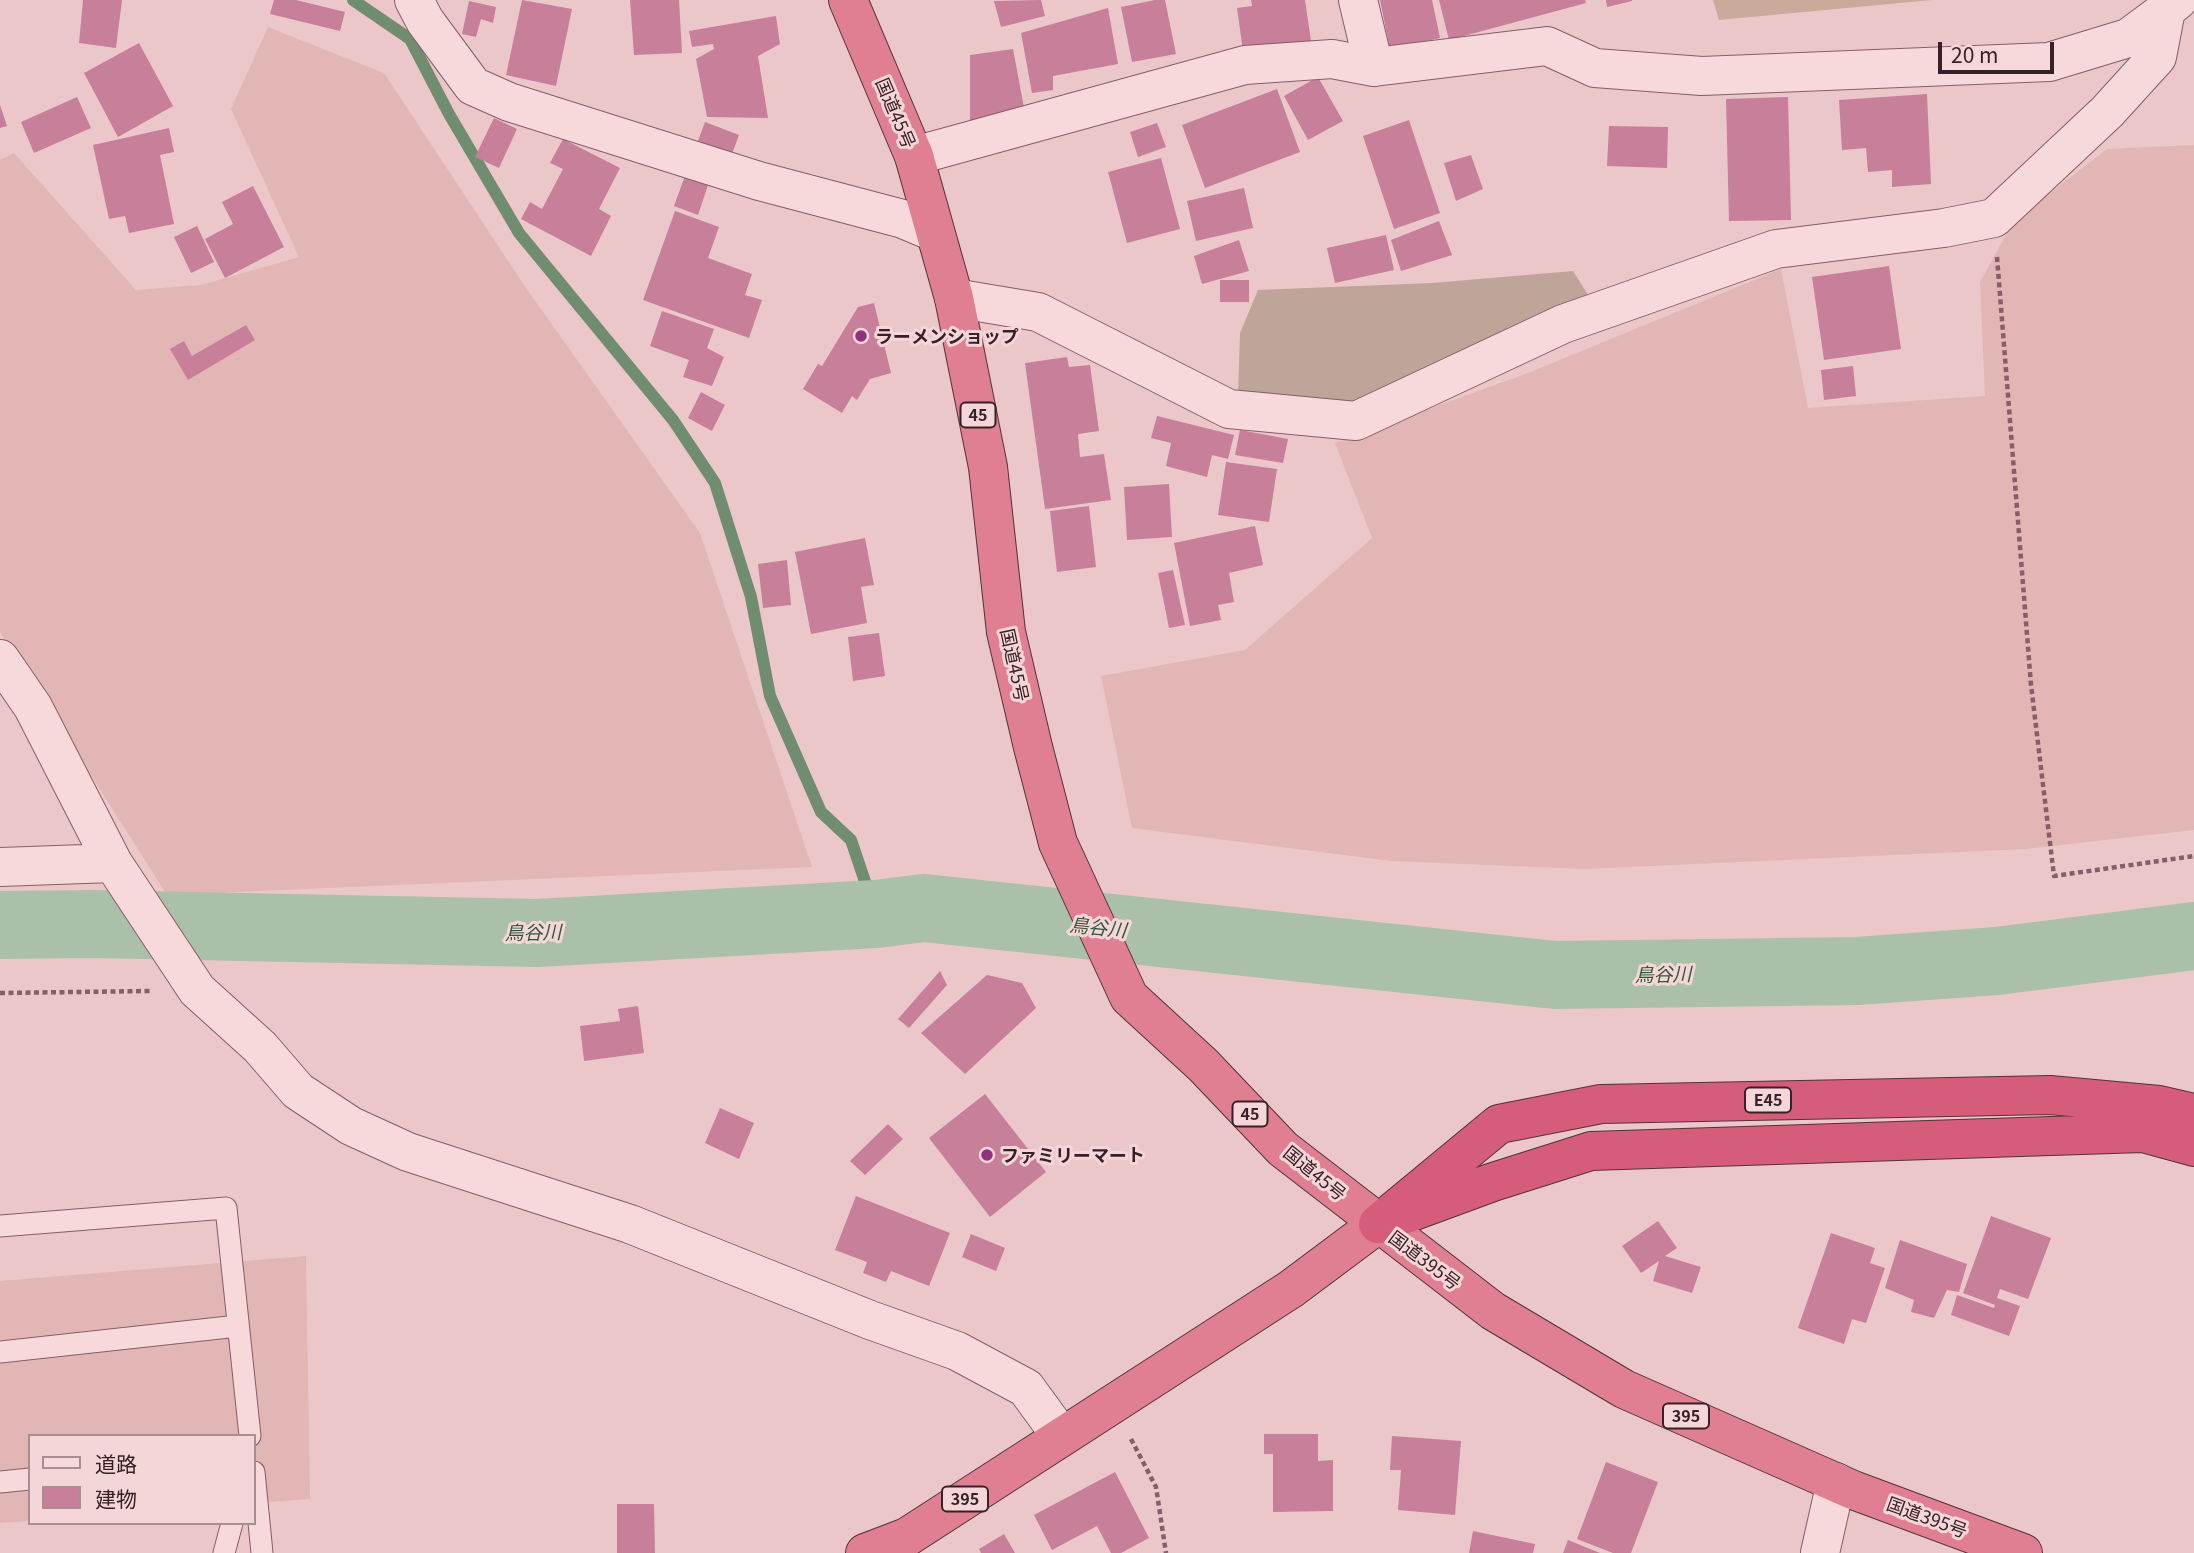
<!DOCTYPE html>
<meta charset="utf-8">
<style>
body{margin:0}
#map{position:relative;width:2194px;height:1553px;overflow:hidden;background:#ecc7ca;font-family:Georgia,"Noto Sans JP",serif}
canvas{display:block}
.legend{position:absolute;left:28px;top:1434px;width:228px;height:91px;box-sizing:border-box;background:#f4d6d8;border:2px solid #a88d91;margin:0;padding:9px 12px;list-style:none;font-size:21px;color:#372027}
.legend li{display:flex;align-items:center;gap:14px;height:35px}
.legend b{width:35px;border:2px solid #a88d91}
.scale{position:absolute;left:1938px;top:42px;width:116px;height:32px;box-sizing:border-box;border:4px solid #372027;border-top:0;padding-left:9px;font-size:21px;line-height:24px;white-space:nowrap;color:#372027;-webkit-text-stroke:5px #f4d6d8;paint-order:stroke}
</style>
<div id="map">
<canvas width="2194" height="1553"></canvas>
<ul class="legend">
<li><b style="height:9px;background:#f7d9dc"></b>道路</li>
<li><b style="height:19px;background:#c77f9a"></b>建物</li>
</ul>
<div class="scale">20 m</div>
</div>
<script>
const ctx = document.querySelector('canvas').getContext('2d');
ctx.lineJoin = 'round';
function fill(path, color) { ctx.fillStyle = color; ctx.fill(path, 'evenodd'); }
const toPath = rows => new Path2D(rows.map(r => 'M' + r).join(''));
function trace(path, color, width, dash) { ctx.strokeStyle = color; ctx.lineWidth = width; ctx.lineCap = dash ? 'butt' : 'round'; ctx.setLineDash(dash || []); ctx.stroke(path); }
function label(font, color, halo, rows, align = 'center') {
  ctx.font = font + ' Georgia,"Noto Sans JP",serif'; ctx.lineWidth = 6; ctx.setLineDash([]); ctx.textBaseline = 'middle'; ctx.strokeStyle = halo; ctx.fillStyle = color; for (const [text, x, y, turn = 0] of rows) {
    ctx.save(); ctx.translate(x, y); ctx.rotate((+turn || 0) * Math.PI / 180); ctx.textAlign = isNaN(turn) ? turn : align; if (halo) ctx.strokeText(text, 0, 0); ctx.fillText(text, 0, 0); ctx.restore();
  }
}
fill(toPath([
 [268,27,384,73,526,288,700,533,812,867,167,895,0,632,0,160,14,153,136,290,201,285,299,257,231,109],
 [2194,145,2194,830,2026,849,1585,869,1391,861,1132,828,1101,676,1245,650,1372,538,1335,443,1528,373,1781,269,1808,408,1985,396,1980,282,2013,222,2107,149],
 [306,1256,310,1499,254,1503,254,1436,30,1436,30,1521,0,1523,0,1281]
]), '#e1b6b4');
fill(toPath([
 [1713,0,1932,0,1719,20]
]), '#c9aa9b');
fill(toPath([
 [1573,271,1592,301,1358,409,1238,396,1240,333,1258,290,1432,283]
]), '#bfa599');
trace(toPath([
 [353,0,410,39,449,114,519,233,673,420,715,483,751,597,770,696,821,812,851,840,876,914]
]), '#708e6f', 12);
trace(toPath([
 [0,925,93,924,537,933,876,914,924,908,1555,975,1857,971,1997,961,2194,936]
]), '#aac0a8', 68);
fill(toPath([
 [83,0,122,0,116,48,79,43],
 [274,0,296,0,345,12,340,31,270,14],
 [522,0,572,9,556,86,506,75],
 [630,0,679,0,682,53,634,55],
 [1041,0,1045,16,1001,27,994,1],
 [1155,0,1165,0,1176,54,1132,62,1121,7],
 [1251,0,1305,0,1311,41,1243,51,1237,8,1252,6],
 [1380,0,1432,0,1440,38,1390,49],
 [1439,0,1585,0,1586,3,1449,40],
 [1606,0,1632,0,1632,1,1607,7],
 [469,1,496,7,493,23,481,19,476,37,462,34],
 [1108,8,1118,64,1053,76,1053,90,1032,93,1021,33],
 [776,16,780,44,758,56,768,118,707,117,696,59,714,49,713,44,692,47,689,31],
 [139,43,173,106,118,137,84,73],
 [1013,49,1025,113,970,125,970,55],
 [1318,77,1343,121,1308,140,1284,96],
 [1277,89,1300,152,1205,188,1182,125],
 [1927,94,1931,184,1892,187,1892,170,1868,172,1866,148,1842,150,1839,100],
 [77,97,91,128,34,153,21,122],
 [1788,97,1791,220,1729,221,1726,99],
 [0,105,7,126,0,128],
 [494,118,517,129,499,168,475,157],
 [1409,120,1440,213,1394,229,1363,136],
 [705,122,739,135,732,154,698,141],
 [1157,123,1166,147,1138,157,1130,132],
 [1609,126,1668,127,1667,168,1607,166],
 [169,128,174,152,160,155,174,224,129,233,125,216,109,219,93,145],
 [563,139,620,168,599,209,611,216,591,256,521,219,530,202,542,209,563,169,550,163],
 [1471,155,1483,189,1456,201,1444,163],
 [1161,158,1180,229,1127,243,1108,172],
 [686,173,709,182,698,215,674,206],
 [253,186,284,247,225,278,205,239,233,224,222,202],
 [1244,188,1253,228,1196,241,1187,201],
 [675,211,719,227,708,258,752,274,745,295,762,300,749,338,643,300],
 [1439,221,1452,255,1401,271,1391,240],
 [197,226,214,262,191,273,174,237],
 [1386,235,1394,270,1335,283,1327,248],
 [1239,240,1249,271,1202,284,1194,256],
 [1889,266,1901,349,1824,360,1812,277],
 [1220,280,1249,280,1249,302,1220,302],
 [874,303,891,373,870,379,857,400,852,396,842,413,803,389,818,364,822,366,858,307],
 [662,311,714,329,707,348,724,357,712,386,683,377,689,360,650,346],
 [246,325,255,340,188,380,170,349,184,341,192,356],
 [1067,357,1069,367,1090,365,1099,431,1078,434,1080,457,1104,454,1111,500,1045,509,1025,363],
 [1853,366,1856,396,1824,400,1821,370],
 [701,392,725,405,712,431,688,418],
 [1157,416,1234,435,1228,459,1212,455,1207,477,1166,466,1171,443,1151,438],
 [1240,430,1288,439,1283,463,1235,455],
 [1226,462,1277,469,1269,522,1218,515],
 [1169,484,1172,537,1127,540,1124,487],
 [1089,506,1096,567,1057,572,1050,511],
 [1255,526,1263,565,1229,573,1234,602,1218,605,1221,620,1190,626,1174,543],
 [865,538,874,585,861,587,867,623,811,634,795,552],
 [787,560,791,605,763,608,758,564],
 [1173,570,1185,625,1169,628,1158,573],
 [879,633,885,676,853,681,848,637],
 [940,971,947,985,909,1028,898,1019],
 [987,975,1022,983,1036,1008,965,1074,921,1033],
 [638,1006,644,1053,584,1061,580,1026,620,1021,618,1009],
 [985,1094,1046,1172,990,1217,929,1138],
 [720,1108,754,1123,739,1159,705,1143],
 [888,1124,903,1139,865,1175,850,1161],
 [856,1196,950,1233,929,1286,891,1271,886,1282,863,1273,867,1262,835,1250],
 [1991,1216,2051,1238,2028,1299,2000,1289,1997,1298,2020,1306,2009,1336,1951,1315,1957,1295,1994,1308,1995,1305,1963,1293],
 [1658,1221,1677,1248,1665,1256,1701,1267,1692,1293,1653,1281,1659,1261,1641,1273,1622,1246],
 [1831,1233,1875,1248,1870,1263,1885,1268,1866,1323,1852,1319,1844,1344,1798,1328],
 [971,1234,1005,1248,996,1271,962,1257],
 [1900,1240,1967,1264,1959,1292,1947,1290,1934,1318,1911,1312,1914,1300,1885,1288],
 [1264,1434,1318,1434,1318,1461,1333,1460,1333,1511,1273,1512,1273,1454,1264,1454],
 [1392,1436,1461,1441,1455,1515,1398,1510,1401,1470,1390,1470],
 [1606,1462,1658,1482,1631,1553,1613,1553,1577,1539],
 [1115,1472,1149,1538,1121,1553,1111,1553,1097,1526,1052,1550,1034,1515],
 [617,1504,654,1504,655,1553,617,1553],
 [1473,1531,1535,1544,1533,1553,1469,1553],
 [1004,1534,1015,1553,981,1553,979,1549],
 [1568,1540,1600,1553,1563,1553]
]), '#c77f9a');
const service = toPath([
 [0,1226,226,1208,250,1436],
 [0,1352,238,1326],
 [254,1472,262,1553],
 [0,1482,30,1479],
 [224,1553,232,1523]
]);
const minor = toPath([
 [414,0,425,21,473,86,509,102,759,181,903,219,934,232],
 [1358,0,1374,67],
 [914,156,1245,65,1332,59,1374,67,1547,46,1595,68,1702,76,2049,62,2128,38,2166,10],
 [954,298,1038,312,1229,409,1356,421,1563,324,1776,249,1944,228,1994,218,2107,112,2157,57,2166,10,2178,0],
 [0,659,33,707,113,863,197,990,260,1047,298,1091,351,1126,408,1152,630,1224,870,1320,957,1351,1026,1388,1061,1436],
 [0,867,113,863],
 [1820,1553,1836,1482]
]);
const trunk = toPath([
 [848,0,914,156,954,298,988,467,1006,632,1033,747,1058,843,1129,997,1203,1065,1283,1149,1493,1311,1624,1389,1853,1490,2023,1553],
 [865,1553,907,1537,1291,1289,1378,1224]
]);
const motorway = toPath([
 [1406,1214,1493,1182,1591,1151,2143,1133,2194,1147],
 [1378,1224,1499,1124,1601,1104,2050,1095,2159,1105,2194,1113]
]);
trace(service, '#865d68', 23);
trace(minor, '#865d68', 40);
trace(trunk, '#54313d', 40);
trace(motorway, '#54313d', 40);
trace(toPath([
 [1997,257,2031,685,2054,876,2194,856],
 [0,993,150,991],
 [1131,1439,1156,1487,1166,1553]
]), '#865d68', 4.5, [5, 3.5]);
trace(service, '#f7d9dc', 21);
trace(minor, '#f7d9dc', 38);
trace(trunk, '#e07f91', 38);
trace(motorway, '#d55d79', 38);
for (const [x, y, r, color] of [
 [861,336,7,"#91317e"],
 [987,1155,7,"#91317e"]
]) { const dot = new Path2D(); dot.arc(x, y, r, 0, 2 * Math.PI); ctx.fillStyle = color; ctx.fill(dot); trace(dot, '#f4d6d8', 2.5); }
for (const [x, y, w] of [
 [978,415,35],
 [1768,1100,46],
 [1250,1114,35],
 [1686,1416,46],
 [965,1499,46]
]) { const box = new Path2D(); box.roundRect(x - w / 2, y - 12.5, w, 25, 5); ctx.fillStyle = '#f4d6d8'; ctx.fill(box); trace(box, '#372027', 2); }
label('bold 16px', '#372027', null, [
 ["45",978,415],
 ["E45",1768,1100],
 ["45",1250,1114],
 ["395",1686,1416],
 ["395",965,1499]
]);
label('18px', '#372027', '#f4d6d8', [
 ["国道45号",896,113,67],
 ["国道45号",1015,665,78],
 ["国道45号",1315,1173,39],
 ["国道395号",1425,1260,37],
 ["国道395号",1927,1517,20]
]);
label('bold 18px', '#372027', '#f4d6d8', [
 ["ラーメンショップ",875,336],
 ["ファミリーマート",1001,1155]
], 'left');
label('italic 19px', '#305635', '#f4d6d8', [
 ["鳥谷川",1098,927,6],
 ["鳥谷川",533,932,-1],
 ["鳥谷川",1663,974,-1]
]);
</script>
